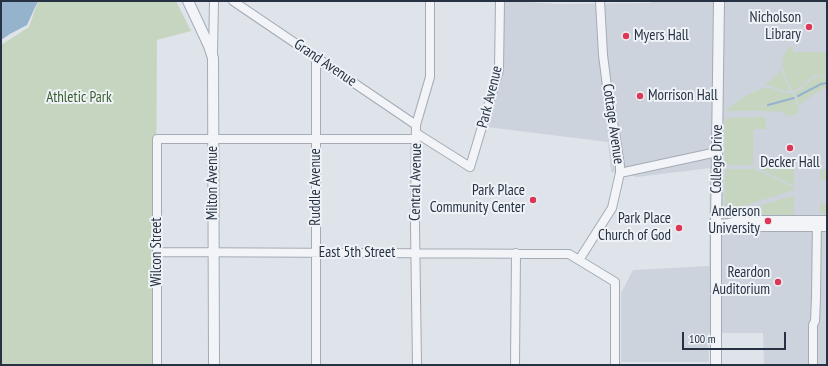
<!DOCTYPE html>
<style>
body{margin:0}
#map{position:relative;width:828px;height:366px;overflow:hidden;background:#dfe4ea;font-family:"PT Sans Narrow",sans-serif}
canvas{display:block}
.frame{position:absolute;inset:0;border:2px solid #263243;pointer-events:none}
.scale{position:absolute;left:682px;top:332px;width:104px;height:18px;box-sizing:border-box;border:2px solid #263243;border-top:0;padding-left:5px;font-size:12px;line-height:14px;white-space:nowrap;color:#263243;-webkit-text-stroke:3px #eff3f7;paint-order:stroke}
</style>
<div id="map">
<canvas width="828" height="366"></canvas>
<div class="frame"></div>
<div class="scale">100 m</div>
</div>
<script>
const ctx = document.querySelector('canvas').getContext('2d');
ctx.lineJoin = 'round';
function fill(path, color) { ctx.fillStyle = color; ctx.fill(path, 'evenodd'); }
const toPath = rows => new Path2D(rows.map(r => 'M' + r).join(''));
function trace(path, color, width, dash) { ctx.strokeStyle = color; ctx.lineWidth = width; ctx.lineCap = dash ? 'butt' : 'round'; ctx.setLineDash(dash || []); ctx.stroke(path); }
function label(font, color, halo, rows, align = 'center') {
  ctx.font = font + ' "PT Sans Narrow",sans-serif'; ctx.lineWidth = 4; ctx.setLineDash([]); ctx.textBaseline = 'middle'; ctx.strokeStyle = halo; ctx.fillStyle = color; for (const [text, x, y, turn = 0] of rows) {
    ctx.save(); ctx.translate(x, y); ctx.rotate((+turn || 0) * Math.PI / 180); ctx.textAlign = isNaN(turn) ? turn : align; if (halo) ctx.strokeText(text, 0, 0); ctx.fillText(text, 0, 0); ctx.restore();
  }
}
fill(toPath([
 [509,1,559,4,651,3,651,1,827,1,827,365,764,365,763,333,708,333,709,362,621,362,621,293,633,270,709,266,710,168,637,177,611,172,608,142,487,127,502,70,504,3]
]), '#cdd3dc');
fill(toPath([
 [38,1,176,1,191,31,157,40,155,365,1,365,1,45,29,27],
 [793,46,793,52,827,52,827,74,817,76,816,75,814,75,812,77,799,88,793,91,785,75,782,63,784,55,786,52,790,47],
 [780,69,791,91,785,91,771,86,764,86,777,75],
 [827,75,827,87,816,93,799,105,794,92,799,90,814,78,821,76],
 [766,88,770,88,785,93,792,93,798,107,799,112,794,115,787,116,782,112,758,111,728,111,725,110,744,97,760,89],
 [758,117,764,117,766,119,766,129,754,129,753,165,725,165,725,120,728,118],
 [765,168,794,169,794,186,763,171,763,169],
 [725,169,754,169,794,188,794,190,727,211,725,209],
 [827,169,827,179,820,181,820,170],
 [788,197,794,197,794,215,733,214],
 [820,202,827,205,827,215,825,215,820,211]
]), '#c6d5bf');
fill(toPath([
 [1,1,38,1,27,25,10,34,1,40]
]), '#96b3ce');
trace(toPath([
 [798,96,821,84,827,83],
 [768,105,794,98]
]), '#96b3ce', 2);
const minor = toPath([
 [233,1,416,125],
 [213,54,214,1],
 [316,57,316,365],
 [416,133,470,167,499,70,500,1],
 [620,173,717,152],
 [716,224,729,223,742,220,827,220],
 [730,224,743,227,827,227],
 [157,252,569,254,615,282,615,365],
 [579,260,612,208,620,173,620,166,616,139,608,94,603,55,600,1],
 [157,365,157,139,416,139],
 [417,365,415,225,416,125,430,77,430,1],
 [515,365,516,253],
 [813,365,813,325,815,321,816,298,817,220]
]);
const tertiary = toPath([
 [188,1,209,46,213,58,214,365],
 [716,365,716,224,719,1]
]);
trace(minor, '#a4abb5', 10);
trace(tertiary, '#a4abb5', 12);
trace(minor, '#f2f4f8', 8);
trace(tertiary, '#f2f4f8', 10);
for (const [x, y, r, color] of [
 [809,27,4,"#dc3757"],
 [626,36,4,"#dc3757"],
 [640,96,4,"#dc3757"],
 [790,148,4,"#dc3757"],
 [533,200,4,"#dc3757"],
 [768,221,4,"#dc3757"],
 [679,228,4,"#dc3757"],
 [778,282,4,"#dc3757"]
]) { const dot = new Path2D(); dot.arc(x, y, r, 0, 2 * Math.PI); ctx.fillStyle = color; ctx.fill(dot); trace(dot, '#eff3f7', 1.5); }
label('15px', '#263243', '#eff3f7', [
 ["Nicholson",801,18],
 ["Library",801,35],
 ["Myers Hall",634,36,"left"],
 ["Morrison Hall",648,96,"left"],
 ["Decker Hall",790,163,"center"],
 ["Park Place",525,191],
 ["Community Center",525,208],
 ["Anderson",760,212],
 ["University",760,229],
 ["Park Place",671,219],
 ["Church of God",671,236],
 ["Reardon",770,273],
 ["Auditorium",770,290]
], 'right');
label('15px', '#263243', '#eff3f7', [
 ["Grand Avenue",325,63,34],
 ["Park Avenue",490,97,-76],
 ["Cottage Avenue",613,124,82],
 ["College Drive",717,159,-89],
 ["Central Avenue",416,182,-89],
 ["Milton Avenue",213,183,-90],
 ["Ruddle Avenue",316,187,-90],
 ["Wilcon Street",157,252,-90],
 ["East 5th Street",357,253]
]);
label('15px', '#3d6032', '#eff3f7', [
 ["Athletic Park",79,98]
]);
</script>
